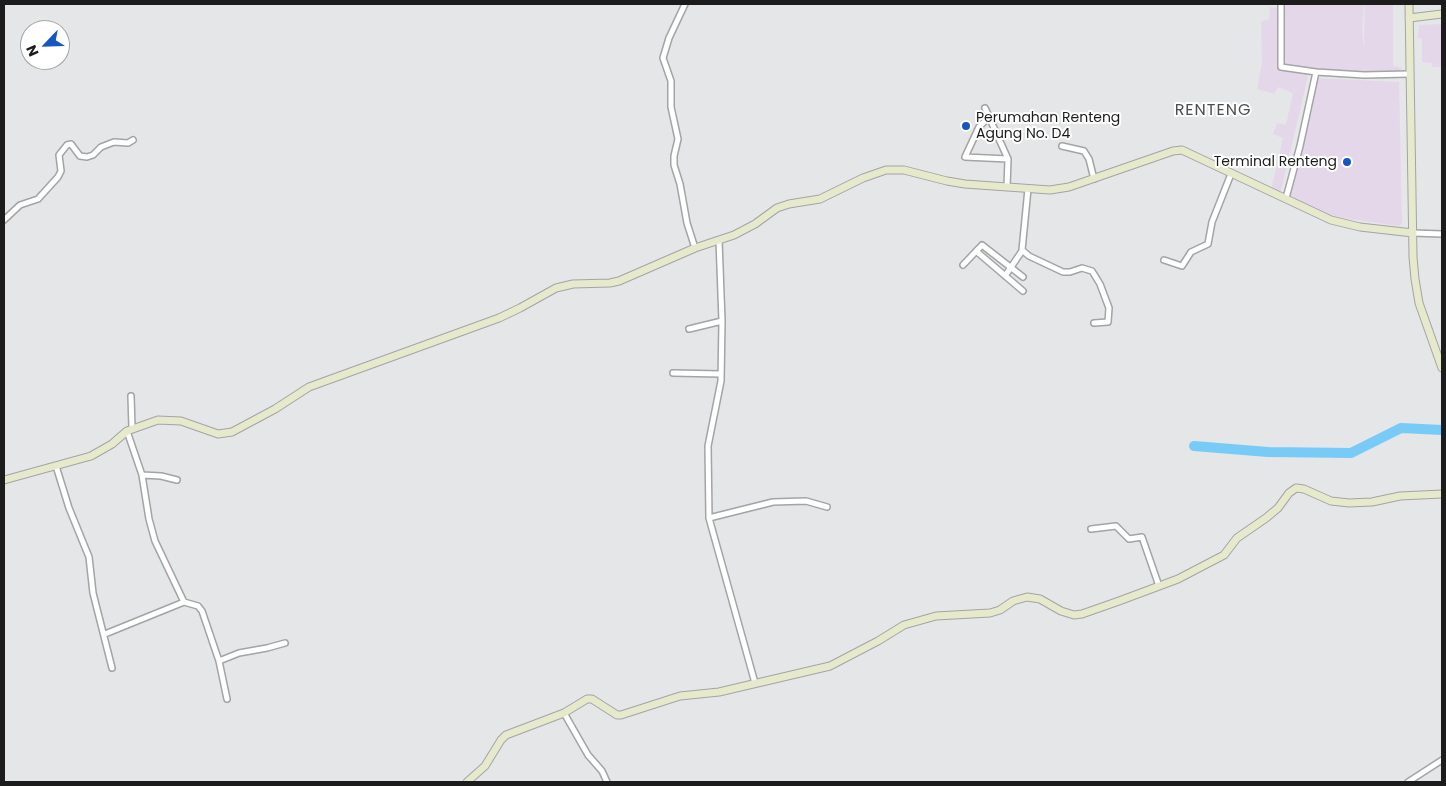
<!DOCTYPE html>
<style>
body{margin:0}
#map{position:relative;width:1446px;height:786px;overflow:hidden;background:#e5e6e7;font-family:Poppins,sans-serif}
canvas{display:block}
.frame{position:absolute;inset:0;border:5px solid #1c1c1c;pointer-events:none}
.north{position:absolute;left:20px;top:20px;width:50px;height:50px;box-sizing:border-box;background:#fff;border:1px solid #a4a4a4;border-radius:50%;rotate:246deg;font-size:14px;font-weight:700;line-height:20px;text-align:center;color:#1c1c1c}
.north::after{content:'';display:block;margin:auto;width:18px;height:22px;background:#1755c1;clip-path:polygon(50% 0,100% 100%,50% 72%,0 100%)}
</style>
<div id="map">
<canvas width="1446" height="786"></canvas>
<div class="frame"></div>
<div class="north">N</div>
</div>
<script>
const ctx = document.querySelector('canvas').getContext('2d');
ctx.lineJoin = 'round';
function fill(path, color) { ctx.fillStyle = color; ctx.fill(path, 'evenodd'); }
const toPath = rows => new Path2D(rows.map(r => 'M' + r).join(''));
function trace(path, color, width, dash) { ctx.strokeStyle = color; ctx.lineWidth = width; ctx.lineCap = dash ? 'butt' : 'round'; ctx.setLineDash(dash || []); ctx.stroke(path); }
function label(font, color, halo, rows, align = 'center') {
  ctx.font = font + ' Poppins,sans-serif'; ctx.lineWidth = 4; ctx.setLineDash([]); ctx.textBaseline = 'middle'; ctx.strokeStyle = halo; ctx.fillStyle = color; for (const [text, x, y, turn = 0] of rows) {
    ctx.save(); ctx.translate(x, y); ctx.rotate((+turn || 0) * Math.PI / 180); ctx.textAlign = isNaN(turn) ? turn : align; if (halo) ctx.strokeText(text, 0, 0); ctx.fillText(text, 0, 0); ctx.restore();
  }
}
fill(toPath([
 [1280,4,1364,4,1362,30,1364,48,1365,4,1393,4,1393,66,1402,68,1393,76,1380,78,1364,75,1309,72,1279,199,1270,195,1283,138,1273,134,1277,123,1286,125,1293,93,1278,87,1274,94,1257,89,1262,63,1261,21,1269,20,1270,7,1279,8],
 [1442,24,1442,67,1432,67,1432,63,1422,62,1422,39,1418,38,1419,25],
 [1315,78,1399,82,1402,224,1399,226,1336,217,1290,198]
]), '#e4d7ea');
trace(toPath([
 [1194,446,1268,452,1351,453,1401,428,1442,430]
]), '#79cbf7', 10);
const street = toPath([
 [685,4,669,38,663,58,671,81,671,107,678,139,674,156,674,165,680,184,687,223,695,248],
 [1281,4,1281,67,1316,72,1364,75,1409,74],
 [985,108,1008,159,1007,187],
 [989,117,979,127,965,157,1008,159],
 [1062,146,1084,151,1089,159,1094,179],
 [1028,189,1022,250,1029,256,1063,272,1070,272,1082,268,1092,271,1100,284,1109,308,1108,322,1094,323],
 [1286,198,1300,146,1316,72],
 [4,220,20,205,38,199,58,177,61,171,59,155,67,145,71,144,80,156,87,157,93,155,101,147,114,142,128,143,133,140],
 [1413,233,1442,234],
 [719,240,722,321,721,381,708,446,709,518,755,683],
 [976,251,1023,291],
 [1164,260,1182,266,1191,252,1208,244,1212,222,1231,174],
 [963,265,982,245,1023,277],
 [1005,276,1022,251],
 [689,329,722,321],
 [673,373,721,374],
 [131,396,132,428],
 [127,431,142,475,149,519,155,541,183,600,184,602,198,606,202,611,219,661,227,699],
 [56,466,69,508,89,557,93,593,112,668],
 [142,475,161,476,177,480],
 [709,518,773,502,806,501,827,507],
 [1091,529,1116,526,1129,539,1142,537,1159,586],
 [105,634,184,602],
 [219,661,239,653,267,648,285,643],
 [564,713,588,755,602,771,607,782],
 [1408,782,1442,760]
]);
const secondary = toPath([
 [1409,4,1413,257,1415,279,1419,303,1442,368],
 [1409,18,1442,14],
 [4,480,91,456,112,444,127,431,158,420,181,421,218,434,232,432,275,409,309,387,499,318,520,308,556,288,573,284,610,283,619,281,695,248,734,235,755,224,777,208,789,204,820,199,863,178,886,170,904,170,947,181,965,184,1050,190,1069,187,1173,151,1182,150,1331,220,1360,227,1413,233],
 [467,782,485,766,501,740,506,735,564,713,587,699,592,699,617,715,621,715,680,696,719,692,830,666,878,641,904,625,936,616,990,613,1000,610,1013,601,1027,597,1040,599,1061,611,1074,615,1082,614,1119,601,1178,579,1224,555,1237,538,1266,518,1278,508,1289,493,1296,488,1304,489,1331,501,1349,503,1372,502,1400,496,1442,494]
]);
trace(street, '#a3a4a5', 8);
trace(secondary, '#a3a4a5', 9);
trace(street, '#fff', 5);
trace(secondary, '#e6e9cb', 7);
for (const [x, y, r, color] of [
 [966,126,5,"#1755c1"],
 [1347,162,5,"#1755c1"]
]) { const dot = new Path2D(); dot.arc(x, y, r, 0, 2 * Math.PI); ctx.fillStyle = color; ctx.fill(dot); trace(dot, '#fff', 2); }
label('14px', '#1c1c1c', '#fff', [
 ["Perumahan Renteng",976,118],
 ["Agung No. D4",976,134],
 ["Terminal Renteng",1337,162,"right"]
], 'left');
ctx.letterSpacing = '1px';
label('16px', '#4d4e4f', '#fff', [
 ["RENTENG",1213,111]
]);
ctx.letterSpacing = '0px';
</script>
